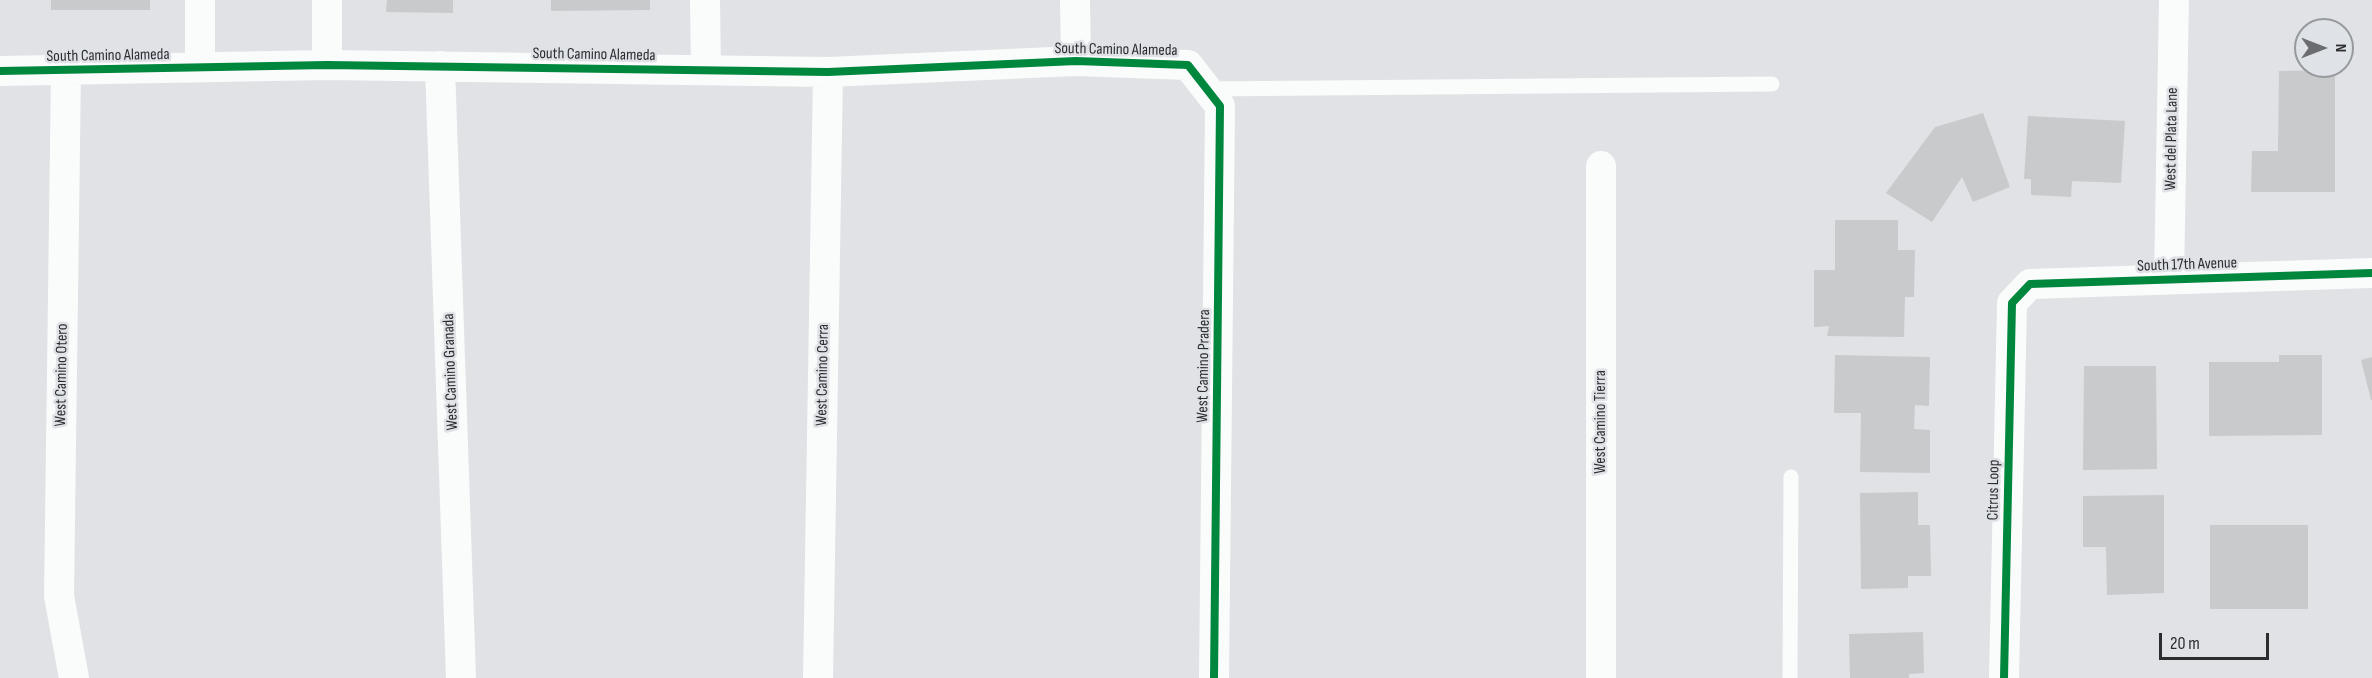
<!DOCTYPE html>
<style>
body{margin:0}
#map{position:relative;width:2372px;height:678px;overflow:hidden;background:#e0e2e5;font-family:"Sofia Sans Condensed",sans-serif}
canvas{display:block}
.north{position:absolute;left:2294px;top:18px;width:60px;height:60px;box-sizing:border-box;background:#dfe2e6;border:2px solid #979a9d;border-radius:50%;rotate:90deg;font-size:16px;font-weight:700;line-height:24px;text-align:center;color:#2c2d2f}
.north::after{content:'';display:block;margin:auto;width:21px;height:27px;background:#6b6c6f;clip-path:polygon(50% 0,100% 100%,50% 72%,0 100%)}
.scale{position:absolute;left:2159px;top:633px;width:110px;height:27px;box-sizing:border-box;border:3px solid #2c2d2f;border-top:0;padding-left:8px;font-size:18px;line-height:21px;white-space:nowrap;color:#2c2d2f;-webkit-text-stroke:4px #dfe2e6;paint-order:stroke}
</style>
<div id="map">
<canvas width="2372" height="678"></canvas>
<div class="north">N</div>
<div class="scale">20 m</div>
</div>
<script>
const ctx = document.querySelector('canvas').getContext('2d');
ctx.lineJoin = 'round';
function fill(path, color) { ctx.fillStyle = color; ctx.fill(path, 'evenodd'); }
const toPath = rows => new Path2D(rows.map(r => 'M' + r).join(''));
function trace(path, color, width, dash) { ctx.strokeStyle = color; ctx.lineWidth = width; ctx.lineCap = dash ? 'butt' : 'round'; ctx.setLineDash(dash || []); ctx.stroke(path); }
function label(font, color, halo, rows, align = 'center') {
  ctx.font = font + ' "Sofia Sans Condensed",sans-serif'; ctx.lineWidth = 5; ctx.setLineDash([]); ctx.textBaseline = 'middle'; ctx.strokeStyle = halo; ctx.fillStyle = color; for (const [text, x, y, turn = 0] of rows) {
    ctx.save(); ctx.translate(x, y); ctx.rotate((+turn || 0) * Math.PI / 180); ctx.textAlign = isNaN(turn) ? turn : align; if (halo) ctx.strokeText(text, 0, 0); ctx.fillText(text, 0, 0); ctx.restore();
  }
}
fill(toPath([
 [51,0,150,0,150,10,51,10],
 [387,0,453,0,453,13,386,12],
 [551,0,650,0,650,10,551,11],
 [2335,70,2335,192,2251,192,2252,151,2278,151,2279,71],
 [1983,113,2010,187,1973,202,1962,177,1932,222,1886,193,1935,127],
 [2028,116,2125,121,2121,183,2072,181,2071,197,2031,195,2031,179,2024,179],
 [1835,220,1898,220,1898,250,1915,250,1914,297,1905,297,1904,337,1827,336,1829,326,1814,327,1814,270,1835,270],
 [1835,355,1930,357,1929,406,1915,405,1914,429,1930,430,1930,473,1860,472,1861,413,1834,413],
 [2279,355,2322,355,2322,435,2209,436,2209,362,2279,362],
 [2372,357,2372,400,2371,400,2361,360],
 [2084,366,2156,366,2157,469,2083,470],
 [1918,492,1918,525,1930,525,1931,576,1908,576,1908,588,1861,589,1860,493],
 [2164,495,2164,593,2107,595,2106,547,2083,547,2083,496],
 [2210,525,2308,525,2308,609,2210,609],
 [1923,632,1924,673,1909,674,1909,678,1850,678,1849,634]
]), '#c8cacc');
trace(toPath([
 [1207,89,1772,84],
 [1790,678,1791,477]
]), '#fafbfb', 15);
trace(toPath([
 [200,0,200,67],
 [327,0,327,65],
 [705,0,706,70],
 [1075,0,1076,61],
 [440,66,461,678],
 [66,70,59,596,74,678],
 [0,71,327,65,828,72,1076,61,1188,65,1220,106,1214,678],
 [1601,166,1601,678],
 [2169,279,2174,0],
 [818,678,828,72],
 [2004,678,2012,303,2030,284,2372,273]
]), '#fafbfb', 30);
trace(toPath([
 [0,71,327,65,828,72,1076,61,1188,65,1220,106,1214,678],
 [2004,678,2012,303,2030,284,2372,273]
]), '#00873e', 8);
label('16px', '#2c2d2f', '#dfe2e6', [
 ["South Camino Alameda",1116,50,1],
 ["South Camino Alameda",594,55,1],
 ["South Camino Alameda",108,56,-1],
 ["West del Plata Lane",2172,139,-89],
 ["South 17th Avenue",2187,265,-2],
 ["West Camino Pradera",1204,366,-89],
 ["West Camino Granada",451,372,-92],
 ["West Camino Otero",62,375,-89],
 ["West Camino Cerra",823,375,-89],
 ["West Camino Tierra",1601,422,-90],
 ["Citrus Loop",1994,490,-89]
]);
</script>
